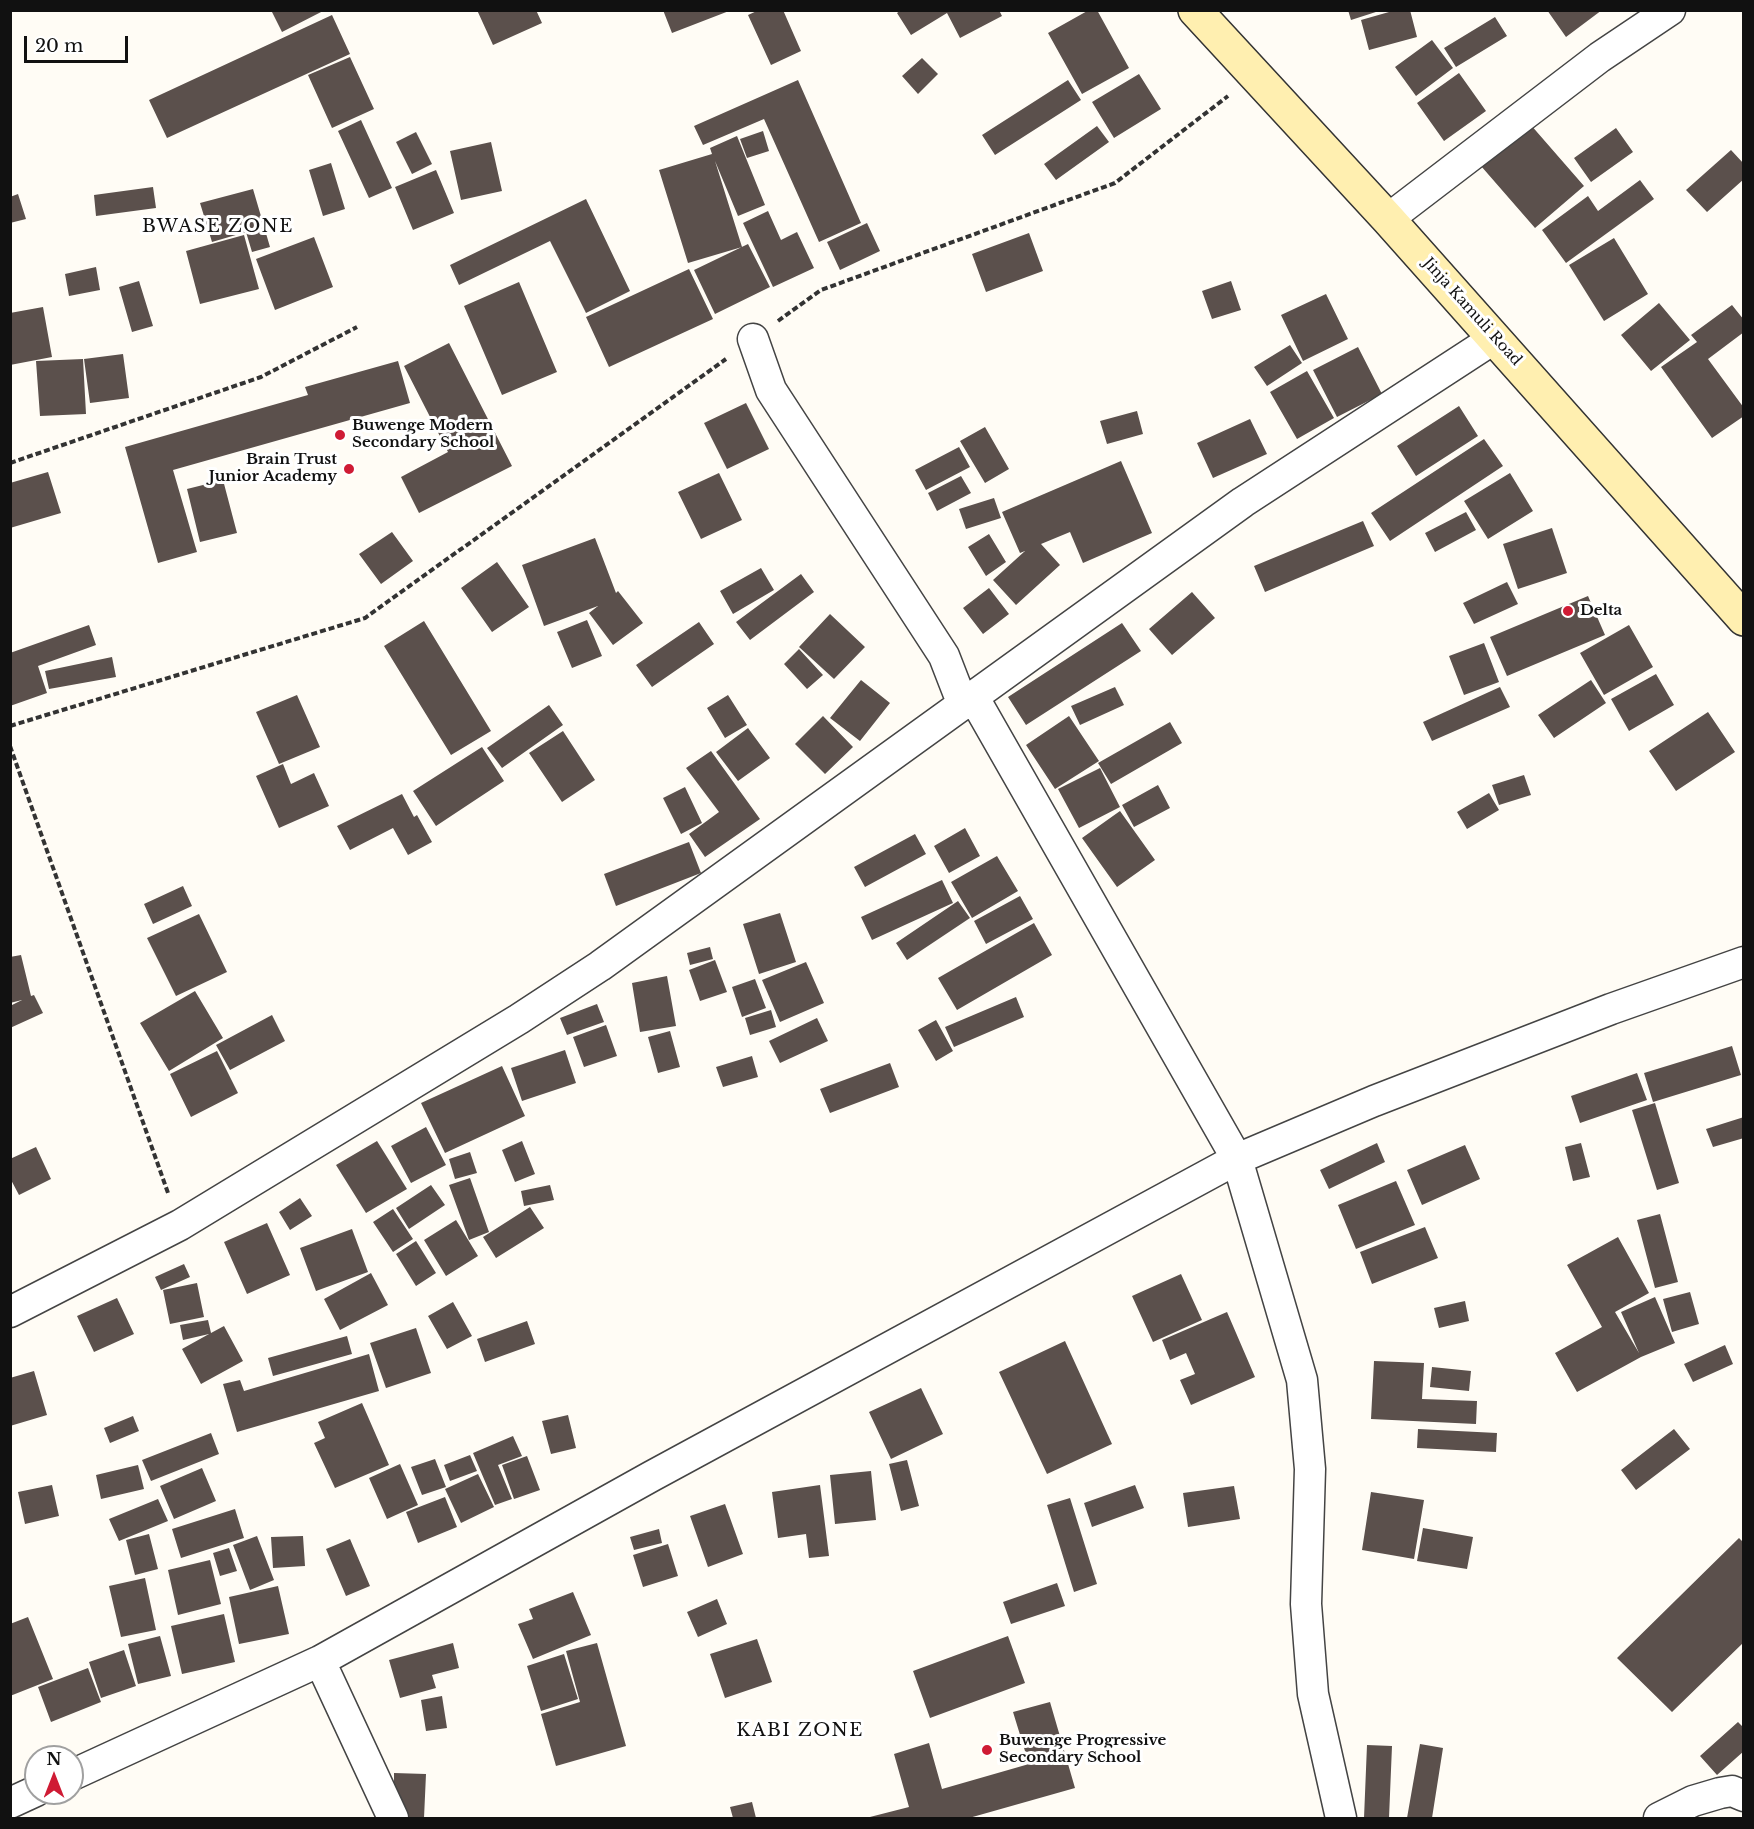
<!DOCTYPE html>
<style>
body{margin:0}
#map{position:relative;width:1754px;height:1829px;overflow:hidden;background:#fffcf5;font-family:"Libre Baskerville",serif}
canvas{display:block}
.frame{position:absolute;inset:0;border:12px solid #111;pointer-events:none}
.north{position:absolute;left:24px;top:1745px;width:60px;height:60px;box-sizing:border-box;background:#fff;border:2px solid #a0a0a0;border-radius:50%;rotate:0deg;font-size:16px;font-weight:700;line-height:24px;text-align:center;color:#111}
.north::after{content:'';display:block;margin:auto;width:21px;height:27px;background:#cf1b34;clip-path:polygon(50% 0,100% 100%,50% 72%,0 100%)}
.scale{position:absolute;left:24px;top:36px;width:104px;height:27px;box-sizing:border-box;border:3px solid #111;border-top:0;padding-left:8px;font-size:18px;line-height:21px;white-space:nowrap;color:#111;-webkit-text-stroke:4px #fff;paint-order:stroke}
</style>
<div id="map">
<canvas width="1754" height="1829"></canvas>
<div class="frame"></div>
<div class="north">N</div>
<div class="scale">20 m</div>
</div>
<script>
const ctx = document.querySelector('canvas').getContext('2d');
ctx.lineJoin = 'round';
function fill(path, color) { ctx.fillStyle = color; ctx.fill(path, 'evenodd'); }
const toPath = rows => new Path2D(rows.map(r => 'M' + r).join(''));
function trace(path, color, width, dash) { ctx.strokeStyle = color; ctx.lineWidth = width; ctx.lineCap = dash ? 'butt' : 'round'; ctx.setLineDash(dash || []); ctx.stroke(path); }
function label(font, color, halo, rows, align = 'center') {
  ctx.font = font + ' "Libre Baskerville",serif'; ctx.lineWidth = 6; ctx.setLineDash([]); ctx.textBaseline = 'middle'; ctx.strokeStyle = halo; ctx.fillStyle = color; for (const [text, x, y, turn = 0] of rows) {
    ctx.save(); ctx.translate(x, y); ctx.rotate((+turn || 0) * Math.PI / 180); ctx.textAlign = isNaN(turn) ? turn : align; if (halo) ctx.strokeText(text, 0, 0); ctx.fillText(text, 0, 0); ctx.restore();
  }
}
fill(toPath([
 [271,10,325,10,282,32],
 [477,10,536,10,542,23,493,45],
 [663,10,729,10,729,11,672,33],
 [759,10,783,10,801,51,771,65,748,15],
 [901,10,999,10,1002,16,960,38,947,13,911,35,897,13],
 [1089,10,1097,10,1129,68,1082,94,1048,33],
 [1348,10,1379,10,1379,11,1351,20],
 [1396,10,1410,10,1417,37,1369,50,1361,20],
 [1547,10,1602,10,1566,37],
 [332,15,350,54,167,138,149,100],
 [1495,17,1507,36,1456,67,1444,48],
 [1432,40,1453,68,1416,96,1395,67],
 [350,57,374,109,332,128,308,75],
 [922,58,938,74,918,94,902,76],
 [1459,73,1486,111,1444,141,1417,103],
 [1139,74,1161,109,1114,138,1092,102],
 [798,80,861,223,819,242,764,119,703,145,694,126],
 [1068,80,1081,100,995,155,982,135],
 [361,120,392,188,369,198,338,131],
 [1530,124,1584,186,1535,228,1481,166],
 [1097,126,1109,142,1056,180,1044,164],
 [1616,128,1633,152,1591,182,1574,158],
 [763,131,769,151,747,158,740,139],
 [416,132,432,164,412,174,396,142],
 [737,136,765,205,738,216,715,161,742,247,688,263,659,170,712,154,710,148],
 [491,142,502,191,461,200,450,151],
 [1731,150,1744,164,1744,179,1707,212,1686,190],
 [331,163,345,209,323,216,309,170],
 [436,170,454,213,413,230,395,187],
 [1640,180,1654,199,1566,263,1542,230,1588,196,1598,211],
 [153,187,156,208,96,216,94,195],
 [253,189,270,247,252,252,246,232,212,242,200,203],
 [18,194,26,219,10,223,10,197],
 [586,199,630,291,586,313,550,241,459,285,450,265],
 [768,211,781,240,797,232,814,268,773,287,743,223],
 [867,223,880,251,840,270,827,242],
 [1029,233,1043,271,986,292,972,254],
 [244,235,259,289,200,304,186,251],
 [314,237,333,287,275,310,256,259],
 [1614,238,1648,294,1604,321,1569,265],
 [748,244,770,287,715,314,694,270],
 [96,267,100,290,69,296,65,274],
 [689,269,713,319,609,367,586,317],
 [139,281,153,326,132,332,119,287],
 [1231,281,1241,310,1212,319,1202,291],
 [519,282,557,372,502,395,464,306],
 [1326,294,1348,339,1303,361,1281,315],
 [1659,303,1690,340,1651,371,1621,335],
 [1732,305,1744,320,1744,332,1708,359,1744,408,1744,416,1712,438,1661,367,1697,342,1691,335],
 [43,307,52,357,10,365,10,313],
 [449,343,512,466,419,513,401,477,448,452,404,366],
 [1290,345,1302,363,1267,386,1254,367],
 [1358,347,1382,394,1337,417,1313,370],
 [123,354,129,398,90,403,84,359],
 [83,359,86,414,40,416,36,361],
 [398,361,410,403,173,470,197,552,158,563,125,447,308,395,305,387],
 [1307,371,1334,418,1297,439,1270,392],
 [746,403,769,449,727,469,704,423],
 [1459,406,1478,436,1416,476,1397,446],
 [1137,411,1143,434,1107,444,1100,421],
 [1250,419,1267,454,1213,478,1197,443],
 [985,427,1009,469,985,483,960,441],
 [1484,439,1503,466,1390,541,1371,513],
 [959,447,970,467,926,490,915,470],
 [1121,461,1152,533,1083,563,1070,532,1041,544,1060,565,1016,605,993,580,1025,551,1020,553,1002,512],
 [48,472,61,513,10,528,10,483],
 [719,473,742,520,701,539,678,492],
 [1510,473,1533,511,1488,539,1464,501],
 [961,476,971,493,937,511,928,493],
 [223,480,237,533,200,542,187,489],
 [994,498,1001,518,966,529,959,509],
 [1466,512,1476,530,1435,552,1425,533],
 [1363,521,1374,546,1265,592,1254,566],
 [1552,528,1567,573,1518,589,1503,544],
 [392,532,413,561,381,584,359,554],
 [989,534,1006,562,986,576,968,547],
 [595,538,616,593,618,591,643,623,613,645,589,613,598,606,544,626,522,565],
 [497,562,529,607,492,632,461,588],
 [761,568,774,590,733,614,720,591],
 [801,574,814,592,750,640,736,622],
 [1507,582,1518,604,1474,624,1463,603],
 [989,588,1009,614,983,634,963,608],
 [1192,592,1215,618,1172,655,1149,629],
 [1588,596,1605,635,1507,676,1490,637],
 [830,614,865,647,834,679,799,647],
 [587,620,602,656,572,668,557,632],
 [424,621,491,731,451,755,384,646],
 [699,622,714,644,652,687,636,665],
 [1122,623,1141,651,1026,725,1008,697],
 [89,625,96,645,38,666,47,693,10,706,10,653],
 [1629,625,1653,667,1604,695,1580,653],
 [1484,643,1499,682,1464,695,1449,656],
 [799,649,823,675,807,689,784,664],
 [112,657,116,677,49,689,45,671],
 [1656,674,1674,705,1629,731,1611,699],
 [861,680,890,703,860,741,830,718],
 [1591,680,1606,703,1554,738,1538,715],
 [1115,687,1124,705,1080,725,1071,706],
 [1500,687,1510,707,1432,741,1423,722],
 [297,695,320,747,279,764,256,712],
 [728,695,747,725,725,738,707,708],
 [549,705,563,725,502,768,487,748],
 [1708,712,1735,752,1676,791,1649,751],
 [823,716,853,747,825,774,795,744],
 [1069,716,1099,761,1055,789,1026,745],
 [1170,722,1182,743,1111,784,1098,763],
 [748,728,770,758,738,781,716,752],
 [563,731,595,780,562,802,529,753],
 [482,747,504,781,436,826,413,791],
 [711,751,760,819,705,857,689,834,719,812,686,768],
 [283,764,291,784,314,773,329,806,279,828,256,776],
 [1100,768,1120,807,1079,828,1058,789],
 [1524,775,1531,795,1499,805,1492,785],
 [1158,785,1170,808,1134,827,1122,805],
 [685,787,702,823,681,834,663,798],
 [1489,793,1499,810,1467,829,1457,812],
 [402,794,414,817,417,815,432,842,408,855,393,828,350,850,337,826],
 [1120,811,1155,860,1117,887,1082,838],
 [965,828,980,856,949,873,934,846],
 [915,834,926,854,865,887,854,867],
 [689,842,701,873,616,906,604,874],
 [997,856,1018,891,972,918,951,882],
 [942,880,953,903,872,940,861,917],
 [183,886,192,906,153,924,144,904],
 [1020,896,1033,919,986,944,974,921],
 [958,901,970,918,907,960,896,943],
 [780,913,796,962,759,974,743,924],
 [199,914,227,972,176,996,147,938],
 [1034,923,1052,955,957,1010,938,978],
 [710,947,713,959,690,965,687,953],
 [21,955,31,996,34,995,43,1013,10,1028,10,1006,22,1000,10,1003,10,957],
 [715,960,727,992,700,1001,689,970],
 [806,962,824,1003,780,1022,762,980],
 [667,976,676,1026,640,1032,632,983],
 [755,979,766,1008,742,1017,732,987],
 [195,991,223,1038,169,1071,140,1023],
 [1016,997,1024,1017,954,1047,945,1027],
 [597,1004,604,1022,567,1035,560,1018],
 [771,1010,776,1027,750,1035,745,1018],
 [272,1015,285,1041,230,1070,216,1045],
 [817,1018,828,1041,780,1063,769,1041],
 [936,1020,953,1051,936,1061,918,1030],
 [606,1025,617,1056,584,1067,573,1037],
 [670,1031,680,1067,658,1073,648,1037],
 [1732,1046,1741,1075,1653,1102,1644,1073],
 [565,1050,576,1083,522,1101,511,1068],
 [217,1051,238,1093,191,1117,170,1074],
 [752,1056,758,1077,723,1087,716,1067],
 [890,1063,899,1087,830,1113,820,1089],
 [502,1066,525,1116,445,1153,421,1103],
 [1637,1073,1647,1100,1580,1123,1571,1096],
 [1655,1103,1679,1183,1657,1190,1632,1110],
 [1744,1117,1744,1138,1713,1147,1706,1129],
 [426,1127,446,1165,411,1183,391,1146],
 [377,1141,407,1189,366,1213,336,1165],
 [522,1141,535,1174,515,1182,502,1150],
 [1377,1143,1385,1162,1329,1189,1320,1170],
 [1581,1143,1590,1177,1573,1181,1565,1147],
 [1465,1145,1480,1179,1422,1205,1407,1170],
 [36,1147,51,1179,19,1195,10,1178,10,1159],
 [470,1152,477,1173,455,1179,449,1159],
 [470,1178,489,1232,469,1240,449,1185],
 [1396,1181,1415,1225,1356,1249,1338,1205],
 [431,1185,445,1205,409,1229,396,1208],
 [550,1185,554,1200,524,1206,521,1191],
 [300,1198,312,1216,290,1230,279,1212],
 [530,1207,544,1228,496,1258,483,1237],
 [393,1209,413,1239,393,1252,373,1222],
 [1660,1214,1678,1282,1655,1288,1637,1220],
 [456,1220,478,1256,446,1276,424,1240],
 [267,1223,290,1275,247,1294,224,1242],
 [1425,1227,1438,1258,1372,1284,1360,1252],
 [352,1229,368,1272,316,1291,300,1248],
 [1618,1237,1649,1293,1615,1312,1639,1353,1621,1312,1655,1297,1675,1343,1641,1357,1577,1392,1555,1353,1602,1327,1567,1265],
 [416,1241,436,1273,416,1286,396,1254],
 [184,1264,190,1277,161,1290,155,1277],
 [371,1273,388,1305,340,1330,324,1299],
 [1181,1274,1202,1320,1153,1342,1132,1296],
 [197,1283,204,1317,170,1324,163,1290],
 [1690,1292,1699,1324,1672,1332,1663,1299],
 [117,1298,134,1334,94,1352,77,1316],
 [1465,1301,1469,1321,1439,1328,1434,1308],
 [453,1302,472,1336,447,1349,428,1316],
 [1227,1312,1255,1377,1191,1405,1180,1380,1195,1374,1186,1353,1170,1360,1162,1340],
 [208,1320,211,1333,224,1326,243,1361,201,1384,182,1349,209,1334,183,1340,180,1325],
 [527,1321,535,1344,485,1362,477,1339],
 [416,1328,431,1373,386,1388,370,1343],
 [347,1336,352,1354,273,1376,268,1358],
 [1065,1341,1112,1444,1047,1474,999,1372],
 [1725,1345,1733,1364,1693,1382,1684,1364],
 [369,1354,379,1391,237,1432,223,1384,240,1380,244,1391],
 [1374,1361,1424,1363,1422,1399,1477,1401,1476,1424,1371,1419],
 [1432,1367,1471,1371,1469,1391,1430,1387],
 [34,1371,47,1415,10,1426,10,1378],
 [921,1388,943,1434,891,1459,869,1412],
 [362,1403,389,1465,335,1488,314,1443,325,1438,318,1422],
 [568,1415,576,1448,551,1454,542,1421],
 [133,1416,139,1431,110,1443,104,1428],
 [1418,1429,1497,1433,1496,1452,1417,1448],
 [1674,1429,1690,1449,1636,1490,1621,1470],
 [211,1433,219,1454,151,1481,142,1460],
 [513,1436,522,1456,498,1465,512,1499,495,1505,473,1453],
 [470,1455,477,1471,450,1481,444,1465],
 [527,1456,540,1490,514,1499,502,1465],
 [435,1459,446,1487,422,1495,411,1467],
 [907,1460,919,1506,901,1511,889,1464],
 [400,1464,418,1505,387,1519,369,1478],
 [138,1465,144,1489,101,1499,96,1475],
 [202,1468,216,1501,174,1519,160,1486],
 [871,1471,876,1520,835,1524,830,1475],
 [478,1474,494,1507,461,1523,445,1489],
 [52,1485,59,1516,25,1524,18,1492],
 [820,1485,829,1556,809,1558,806,1534,778,1538,772,1492],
 [1135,1485,1144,1508,1092,1527,1084,1503],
 [1234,1486,1240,1519,1188,1527,1183,1493],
 [1371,1492,1424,1500,1414,1559,1362,1550],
 [445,1497,457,1527,418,1543,406,1512],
 [1070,1498,1097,1584,1074,1592,1047,1505],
 [158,1499,168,1521,119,1541,109,1519],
 [725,1504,743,1554,708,1567,690,1516],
 [235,1509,244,1538,181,1558,172,1529],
 [1423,1528,1473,1537,1467,1569,1417,1561],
 [659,1529,662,1543,634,1550,630,1537],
 [149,1534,158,1569,135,1575,126,1540],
 [257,1536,274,1580,250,1590,233,1545],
 [303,1536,305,1566,273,1568,271,1537],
 [1739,1538,1744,1543,1744,1642,1672,1712,1617,1658],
 [350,1539,370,1586,346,1596,326,1549],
 [668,1544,678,1576,643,1587,633,1555],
 [229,1548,237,1571,220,1576,213,1553],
 [210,1560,221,1604,178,1615,168,1570],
 [145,1578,156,1630,121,1637,109,1586],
 [1057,1583,1065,1606,1011,1624,1003,1602],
 [278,1586,289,1634,239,1644,229,1597],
 [573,1592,591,1635,533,1659,518,1624,533,1619,529,1609],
 [717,1599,727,1624,698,1637,687,1612],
 [224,1614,235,1662,182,1674,171,1626],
 [28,1617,53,1679,10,1696,10,1624],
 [160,1636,171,1676,138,1684,128,1644],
 [1008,1636,1025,1683,930,1718,913,1671],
 [757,1639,772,1682,725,1698,710,1654],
 [453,1643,459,1668,432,1675,436,1688,400,1698,389,1660],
 [597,1643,626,1746,556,1766,541,1714,580,1702,566,1651],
 [124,1650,136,1686,101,1698,89,1662],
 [564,1654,578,1699,541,1711,527,1666],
 [88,1668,101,1702,51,1722,38,1687],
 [442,1696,447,1728,426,1731,421,1700],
 [1050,1702,1075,1788,969,1818,866,1818,909,1807,894,1754,929,1743,942,1789,1029,1764,1013,1712],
 [1738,1722,1744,1728,1744,1751,1717,1775,1700,1756],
 [1420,1744,1443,1748,1432,1818,1407,1818],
 [1367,1745,1392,1746,1389,1818,1364,1818],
 [394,1773,426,1774,424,1818,394,1818],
 [752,1802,756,1818,733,1818,730,1807]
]), '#5b504c');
const street = toPath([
 [1388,219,1600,57,1670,10],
 [753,339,771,390,944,656,963,705],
 [974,698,1237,1159,1302,1380,1310,1469,1306,1604,1313,1694,1341,1818],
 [10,1312,180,1225,519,1019,600,966,1243,502,1495,338],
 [320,1661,393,1818],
 [72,1775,320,1661,652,1476,1237,1159,1374,1101,1611,1009,1744,962],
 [10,1803,36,1791],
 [1659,1818,1693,1801,1720,1793,1732,1791,1744,1796]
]);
const secondary = toPath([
 [1195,10,1388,219,1744,619]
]);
trace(street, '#444', 33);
trace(secondary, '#333', 36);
trace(toPath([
 [778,321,821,290,1115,183,1228,96],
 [10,463,261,377,357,327],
 [10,726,365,618,726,359],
 [10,746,168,1193]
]), '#333', 4, [6, 3]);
trace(street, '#fff', 30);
trace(secondary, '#ffefb0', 33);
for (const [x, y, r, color] of [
 [340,435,6,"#cf1b34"],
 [349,469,6,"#cf1b34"],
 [1568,611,6,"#cf1b34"],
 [987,1750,6,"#cf1b34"]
]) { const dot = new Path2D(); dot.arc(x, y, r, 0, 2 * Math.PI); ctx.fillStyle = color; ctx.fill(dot); trace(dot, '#fff', 2); }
label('15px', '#111', '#fff', [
 ["Jinja Kamuli Road",1472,312,48]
]);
label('bold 15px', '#111', '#fff', [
 ["Buwenge Modern",352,426],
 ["Secondary School",352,443],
 ["Brain Trust",337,460,"right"],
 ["Junior Academy",337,477,"right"],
 ["Delta",1580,611],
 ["Buwenge Progressive",999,1741],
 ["Secondary School",999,1758]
], 'left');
ctx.letterSpacing = '1.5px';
label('18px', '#111', '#fff', [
 ["BWASE ZONE",218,227],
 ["KABI ZONE",800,1731]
]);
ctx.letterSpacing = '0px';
</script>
